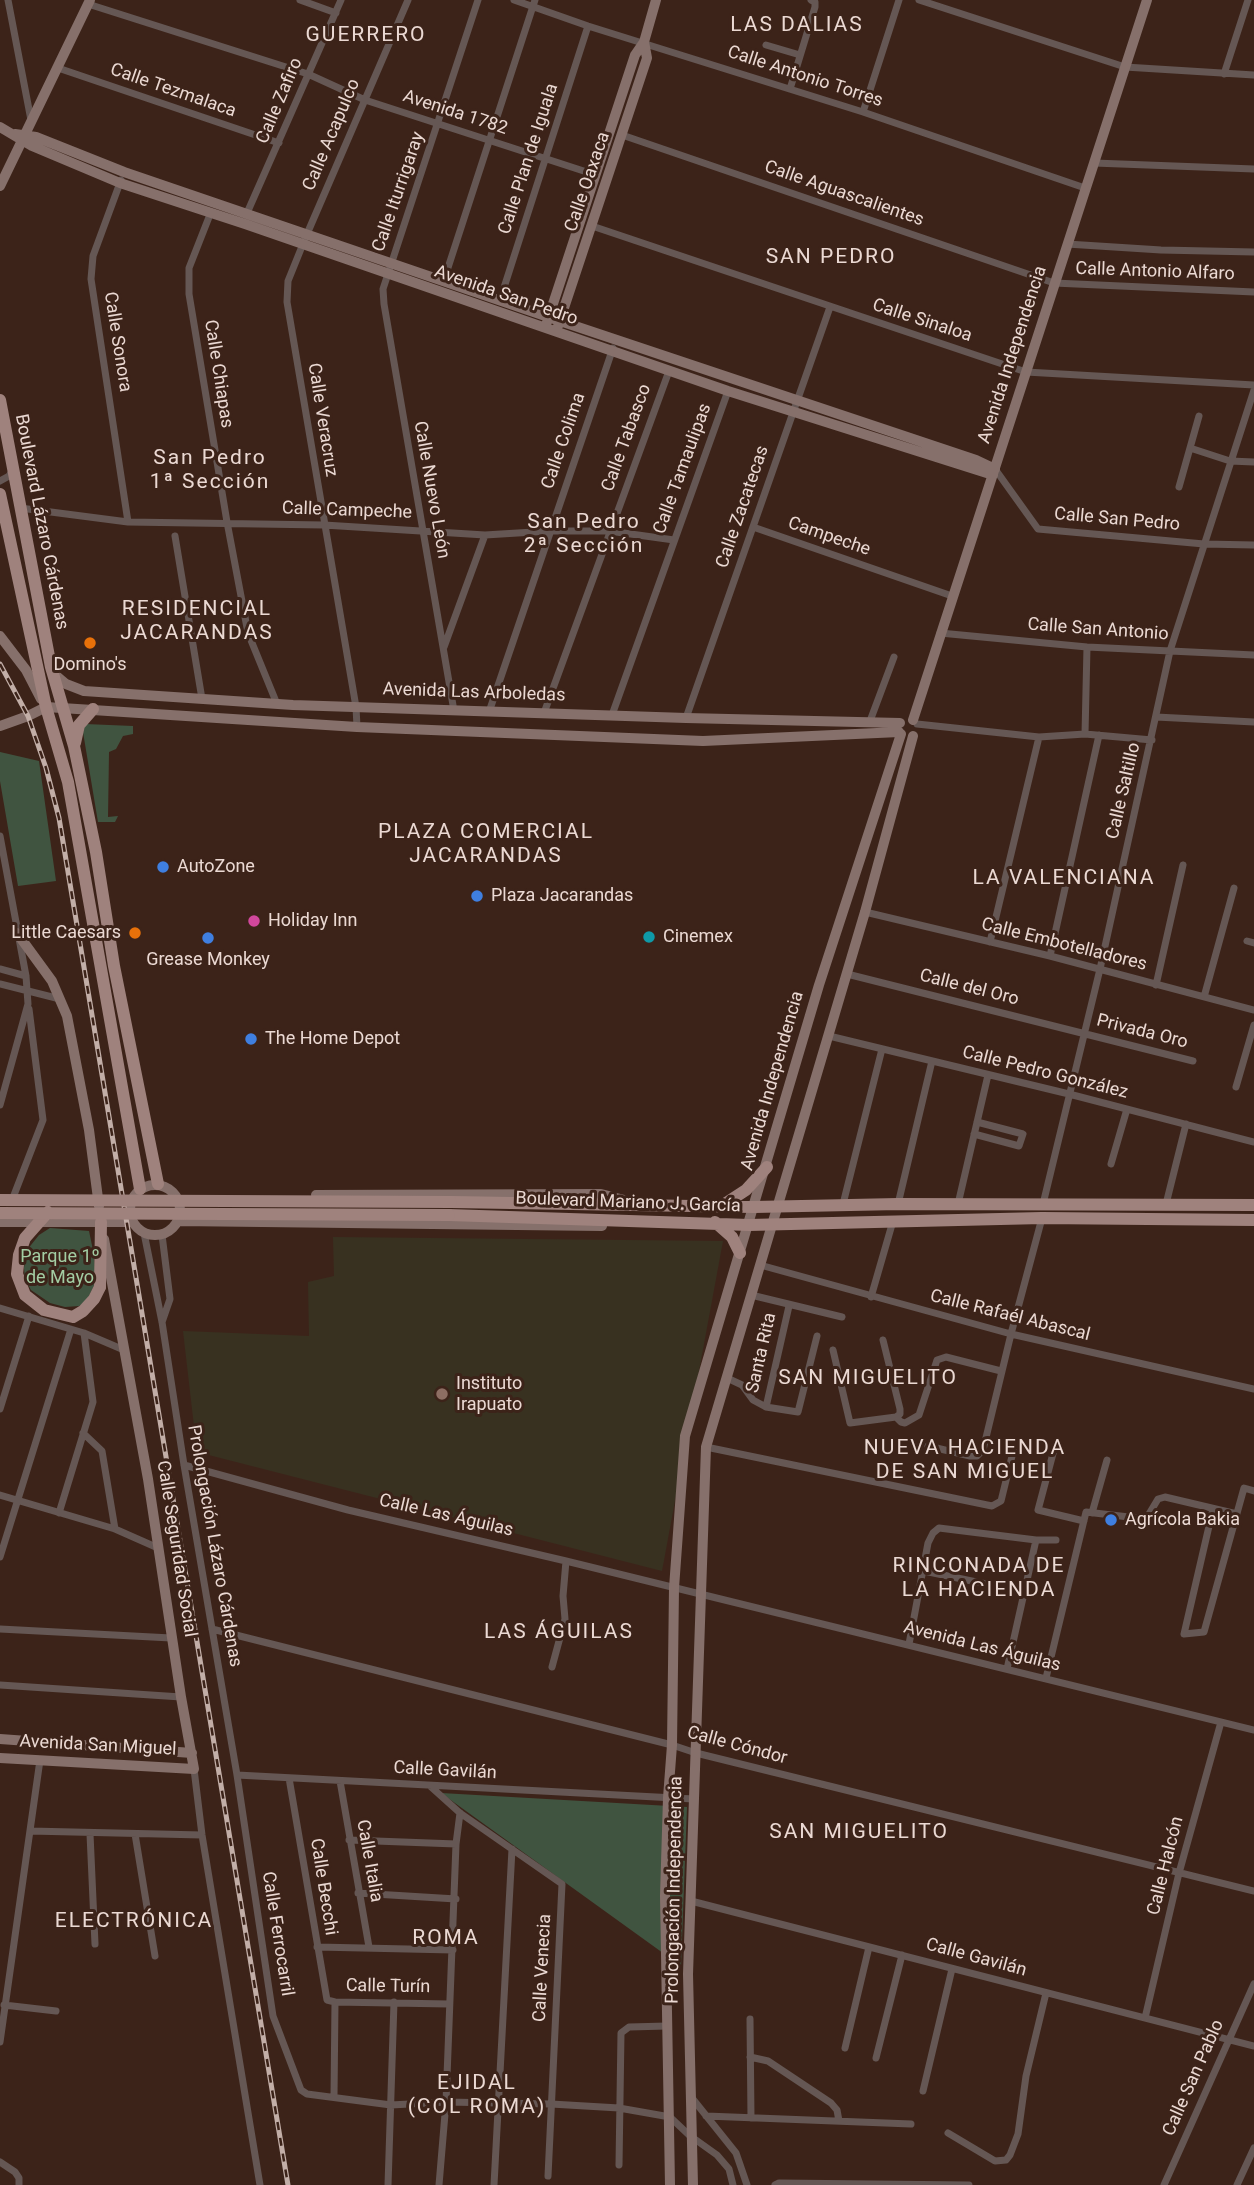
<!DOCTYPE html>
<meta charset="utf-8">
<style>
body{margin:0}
canvas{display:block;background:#3c2319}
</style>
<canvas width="1254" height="2185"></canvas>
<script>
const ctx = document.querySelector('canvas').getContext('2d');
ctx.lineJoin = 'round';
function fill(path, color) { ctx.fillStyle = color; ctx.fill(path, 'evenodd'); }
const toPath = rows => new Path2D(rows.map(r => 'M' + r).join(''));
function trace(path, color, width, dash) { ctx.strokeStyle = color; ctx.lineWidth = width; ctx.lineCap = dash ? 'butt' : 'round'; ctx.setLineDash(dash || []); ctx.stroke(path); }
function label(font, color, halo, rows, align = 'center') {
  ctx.font = font + ' Roboto,sans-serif'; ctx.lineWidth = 6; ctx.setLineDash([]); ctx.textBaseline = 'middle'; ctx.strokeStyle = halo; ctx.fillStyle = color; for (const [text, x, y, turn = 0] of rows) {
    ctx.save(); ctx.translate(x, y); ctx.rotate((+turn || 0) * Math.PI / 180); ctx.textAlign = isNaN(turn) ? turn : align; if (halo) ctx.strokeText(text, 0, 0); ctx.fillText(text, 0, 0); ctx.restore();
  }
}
fill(toPath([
 [333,1237,723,1241,662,1571,197,1452,183,1331,309,1336,308,1282,334,1276]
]), '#383120');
fill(toPath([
 [85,724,133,726,133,734,123,736,116,749,109,752,108,817,118,816,115,822,98,822,83,732],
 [0,752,39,761,56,881,18,886,0,781],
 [50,1228,89,1231,94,1255,96,1282,86,1302,79,1306,65,1307,50,1303,31,1290,25,1279,24,1268,27,1250,39,1235],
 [441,1793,687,1807,681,1966]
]), '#405440');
trace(toPath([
 [8,0,31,120],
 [300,0,336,13],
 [514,0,588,26,863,112,1085,188],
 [919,0,1125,67,1254,75],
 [88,4,308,74,365,100,596,175],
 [766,45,800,55],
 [58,68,279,143],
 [1224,74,1248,0],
 [790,89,815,7,815,2,811,0],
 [863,112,899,0],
 [622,135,1054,283,1254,292],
 [1094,163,1254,169],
 [121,180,93,256,91,279,128,522],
 [211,212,189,268,189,294,227,522,248,633,277,704],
 [247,213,341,0],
 [592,226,1026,372,1254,385],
 [1067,244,1161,250,1254,252],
 [444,280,535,0],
 [500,300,588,26],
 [1190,448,1230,461,1254,462],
 [995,469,1038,529,1204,544,1254,545],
 [0,481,9,476,12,471],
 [1179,487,1199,416],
 [20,508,128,522,324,525,485,535,550,531,609,531,674,540],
 [753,527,952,596],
 [175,536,202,699],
 [940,633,1087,647,1254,655],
 [444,647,485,535],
 [454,711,384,304,383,289,478,0],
 [489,712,613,348],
 [544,713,669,371],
 [612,715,728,391],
 [1156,717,1254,722],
 [686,718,830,307],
 [870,721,894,657],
 [917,724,1039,737,1085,734,1152,740],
 [357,727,356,707,287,302,288,281,307,234,408,0],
 [1085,734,1087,647],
 [0,836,26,976,28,1004,0,1105],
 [865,912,1050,956,1254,1010],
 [1247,941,1254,943],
 [990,942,1039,737],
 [1050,956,1099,735],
 [0,969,26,976],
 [847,974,1193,1061],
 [0,984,60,999],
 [1156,985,1183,865],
 [1204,997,1234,888],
 [829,1036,1069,1094,1254,1142],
 [1236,1087,1254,1025],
 [974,1134,1019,1146,1023,1134,977,1122],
 [1111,1164,1127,1109],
 [14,1195,43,1120,29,1009],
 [843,1204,882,1049],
 [898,1204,932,1061],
 [958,1204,988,1075],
 [1043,1204,1100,969,1170,651,1254,390],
 [1166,1204,1186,1124],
 [144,1233,162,1322,184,1465,237,1775,273,2016,301,2090,307,2094,391,2105,446,2102,551,2104,619,2108,670,2117,689,2135,717,2155,729,2169,733,2185],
 [760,1265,1011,1334,1254,1389],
 [751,1295,842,1317],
 [871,1297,893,1221],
 [0,1308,84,1333,124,1350],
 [162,1322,170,1299,162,1235],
 [833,1350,850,1423,896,1417,900,1414,900,1409,883,1340],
 [727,1378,742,1385,753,1400,766,1407,798,1412,817,1336],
 [766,1407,789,1306],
 [0,1409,29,1316],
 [896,1417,901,1422,905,1423,919,1415,937,1360,946,1357,1001,1371],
 [83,1433,102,1451,115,1529],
 [928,1446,970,1456,977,1456,983,1450,1011,1334,1042,1218],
 [1055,1446,1038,1510,1084,1521],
 [706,1447,992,1506,1001,1501,1014,1448],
 [184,1465,348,1510,566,1561,1254,1730],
 [0,1495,115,1529,158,1548],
 [1213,1509,1184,1634,1204,1632,1244,1488,1254,1491],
 [59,1513,93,1402,84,1333],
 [1092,1513,1107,1460],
 [0,1557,71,1329],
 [924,1571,986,1584],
 [0,1629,171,1638],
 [212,1629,672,1745,696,1753,1254,1891],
 [909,1644,928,1543,933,1533,939,1528,1036,1540,1056,1540],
 [552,1667,565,1619,563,1596,566,1561],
 [1007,1669,1036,1540],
 [1046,1678,1086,1512,1146,1519,1158,1499,1165,1497,1237,1514],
 [0,1685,181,1697],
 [194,1769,202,1835,260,2185],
 [237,1775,694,1799],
 [289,1778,327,2000,335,2002,449,2004],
 [340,1781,369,1947],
 [430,1786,460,1813,562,1884,548,2176],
 [30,1831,202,1835],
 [90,1834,95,1944],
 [135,1834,155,1956],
 [349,1840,456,1844],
 [358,1893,456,1899],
 [691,1901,1254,2046],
 [317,1947,453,1950],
 [4,2005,56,2011],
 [1145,2018,1179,1873,1221,1722],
 [750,2019,751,2118],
 [0,2042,40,1760],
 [845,2048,869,1947],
 [750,2057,768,2061,831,2103,837,2110,839,2121],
 [876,2058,902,1955],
 [923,2091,952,1969],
 [334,2097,335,2002],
 [692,2098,736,2153,747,2185],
 [706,2116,911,2124],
 [948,2133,995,2161,1006,2160,1010,2155,1018,2134,1026,2076,1046,1993],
 [0,2162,15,2172,19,2178,19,2185],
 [619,2165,621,2033,629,2027,667,2026],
 [388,2185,394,2002],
 [439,2185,446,2102,456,1844,460,1813],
 [494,2185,512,1849],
 [775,2185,779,2183,969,2185],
 [1164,2185,1254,1984],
 [1237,2185,1254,2148]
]), '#655754', 7);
trace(toPath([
 [0,127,32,146,120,183,245,224,728,391,993,475],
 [15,134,36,137,124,172,560,321,976,460,995,469],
 [0,186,90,0],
 [547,322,635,55,644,42,656,0],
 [558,326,647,58,644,42],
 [0,636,26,670,41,699],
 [53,673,66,684,84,691,293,705,686,718,900,723],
 [913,720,1147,0],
 [0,726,28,716,46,707,357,727,703,741,899,732],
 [17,933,52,981,67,1016,89,1130,99,1206],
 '130 1210a25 25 0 1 1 50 0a25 25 0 1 1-50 0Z',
 [316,1195,601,1194,632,1202],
 [178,1221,602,1226],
 [0,1222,133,1222],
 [0,1739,192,1753],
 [0,1758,194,1769,181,1697,148,1479,104,1239],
 [670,2185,665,1896,668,1798,672,1745,674,1588,685,1436,819,985,901,734],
 [693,2185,688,1974,706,1447,865,912,913,736]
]), '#86706b', 10);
trace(toPath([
 [0,400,51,667,74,746,96,852,114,966,158,1184],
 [0,494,46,707,68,782,140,1189],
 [75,743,79,725,93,709],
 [451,1202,754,1207,898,1204,1254,1205],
 [723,1205,746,1190,767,1167],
 [449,1215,749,1225,1042,1218,1254,1220],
 [715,1222,732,1237,740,1253],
 [100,1287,101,1222]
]), '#9f827d', 12);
const rail = toPath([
 [0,664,28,716,46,768,59,818,288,2185]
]);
trace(rail, '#c2aea7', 5);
trace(rail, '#3c2319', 2.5, [8]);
trace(toPath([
 [0,1200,451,1202],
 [48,1212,25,1238,19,1255,17,1274,25,1295,44,1310,73,1317,83,1311,94,1299,100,1287],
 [0,1213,449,1215]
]), '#9f827d', 12);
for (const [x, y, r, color] of [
 [90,643,7,"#e8710a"],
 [163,867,7,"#3f7fe0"],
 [477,896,7,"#3f7fe0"],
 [254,921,7,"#d1479c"],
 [135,933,7,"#e8710a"],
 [649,937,7,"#0f9aa8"],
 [208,938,7,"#3f7fe0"],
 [251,1039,7,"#3f7fe0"],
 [442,1394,7,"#8d6e63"],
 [1111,1520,7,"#3f7fe0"]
]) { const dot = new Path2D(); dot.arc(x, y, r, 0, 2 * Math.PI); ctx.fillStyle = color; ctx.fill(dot); trace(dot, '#3c2319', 2.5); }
label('18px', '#ebd9d3', '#3c2319', [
 ["Calle Antonio Torres",805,77,18],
 ["Calle Tezmalaca",173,91,19],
 ["Calle Zafiro",280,101,-67],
 ["Avenida 1782",455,113,18],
 ["Calle Acapulco",332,135,-67],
 ["Calle Plan de Iguala",529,159,-72],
 ["Calle Oaxaca",588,182,-71],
 ["Calle Iturrigaray",399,192,-71],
 ["Calle Aguascalientes",844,194,19],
 ["Calle Antonio Alfaro",1155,272,2],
 ["Avenida San Pedro",506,296,19],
 ["Calle Sinaloa",922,321,18],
 ["Calle Sonora",117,342,81],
 ["Avenida Independencia",1013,355,-72],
 ["Calle Chiapas",218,374,81],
 ["Calle Veracruz",322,420,81],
 ["Calle Tabasco",627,438,-70],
 ["Calle Colima",564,441,-71],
 ["Calle Tamaulipas",683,469,-70],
 ["Calle Nuevo León",431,490,80],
 ["Calle Zacatecas",743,507,-71],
 ["Calle Campeche",347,511,2],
 ["Calle San Pedro",1117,520,5],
 ["Boulevard Lázaro Cárdenas",41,522,79],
 ["Campeche",829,537,19],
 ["Calle San Antonio",1098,630,4],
 ["Avenida Las Arboledas",474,693,2],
 ["Calle Saltillo",1124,791,-77],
 ["Calle Embotelladores",1064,945,14],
 ["Calle del Oro",969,988,14],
 ["Privada Oro",1142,1032,14],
 ["Calle Pedro González",1045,1073,14],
 ["Avenida Independencia",773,1081,-74],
 ["Boulevard Mariano J. García",628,1203,2],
 ["Calle Rafaél Abascal",1010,1316,14],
 ["Santa Rita",762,1353,-77],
 ["Calle Las Águilas",446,1516,13],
 ["Prolongación Lázaro Cárdenas",214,1546,80],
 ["Calle Seguridad Social",176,1549,81],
 ["Avenida Las Águilas",982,1647,14],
 ["Avenida San Miguel",98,1746,3],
 ["Calle Cóndor",737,1746,15],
 ["Calle Gavilán",445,1771,3],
 ["Calle Italia",369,1861,80],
 ["Calle Halcón",1166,1866,-76],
 ["Calle Becchi",323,1887,81],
 ["Prolongación Independencia",675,1890,-89],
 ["Calle Ferrocarril",277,1934,81],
 ["Calle Gavilán",976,1958,15],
 ["Calle Venecia",543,1968,-87],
 ["Calle Turín",388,1987,1],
 ["Calle San Pablo",1194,2078,-66]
]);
label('18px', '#ebd9d3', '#3c2319', [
 ["Domino's",90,665,"center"],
 ["AutoZone",177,867],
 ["Plaza Jacarandas",491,896],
 ["Holiday Inn",268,921],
 ["Little Caesars",121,933,"right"],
 ["Cinemex",663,937],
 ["Grease Monkey",208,960,"center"],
 ["The Home Depot",265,1039],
 ["Instituto",456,1384],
 ["Irapuato",456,1405],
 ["Agrícola Bakia",1125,1520]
], 'left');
label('18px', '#a3cda3', '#3c2319', [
 ["Parque 1º",60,1257],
 ["de Mayo",60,1278]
]);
ctx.letterSpacing = '2px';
label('21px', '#ebd9d3', '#3c2319', [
 ["LAS DALIAS",797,26],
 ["GUERRERO",366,36],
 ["SAN PEDRO",831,258],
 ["San Pedro",210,459],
 ["1ª Sección",210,483],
 ["San Pedro",584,523],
 ["2ª Sección",584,547],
 ["RESIDENCIAL",197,610],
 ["JACARANDAS",197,634],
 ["PLAZA COMERCIAL",486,833],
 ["JACARANDAS",486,857],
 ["LA VALENCIANA",1064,879],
 ["SAN MIGUELITO",868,1379],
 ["NUEVA HACIENDA",965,1449],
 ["DE SAN MIGUEL",965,1473],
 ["RINCONADA DE",979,1567],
 ["LA HACIENDA",979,1591],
 ["LAS ÁGUILAS",559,1633],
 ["SAN MIGUELITO",859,1833],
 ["ELECTRÓNICA",134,1922],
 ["ROMA",446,1939],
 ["EJIDAL",477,2084],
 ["(COL ROMA)",477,2108]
]);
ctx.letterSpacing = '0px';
</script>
